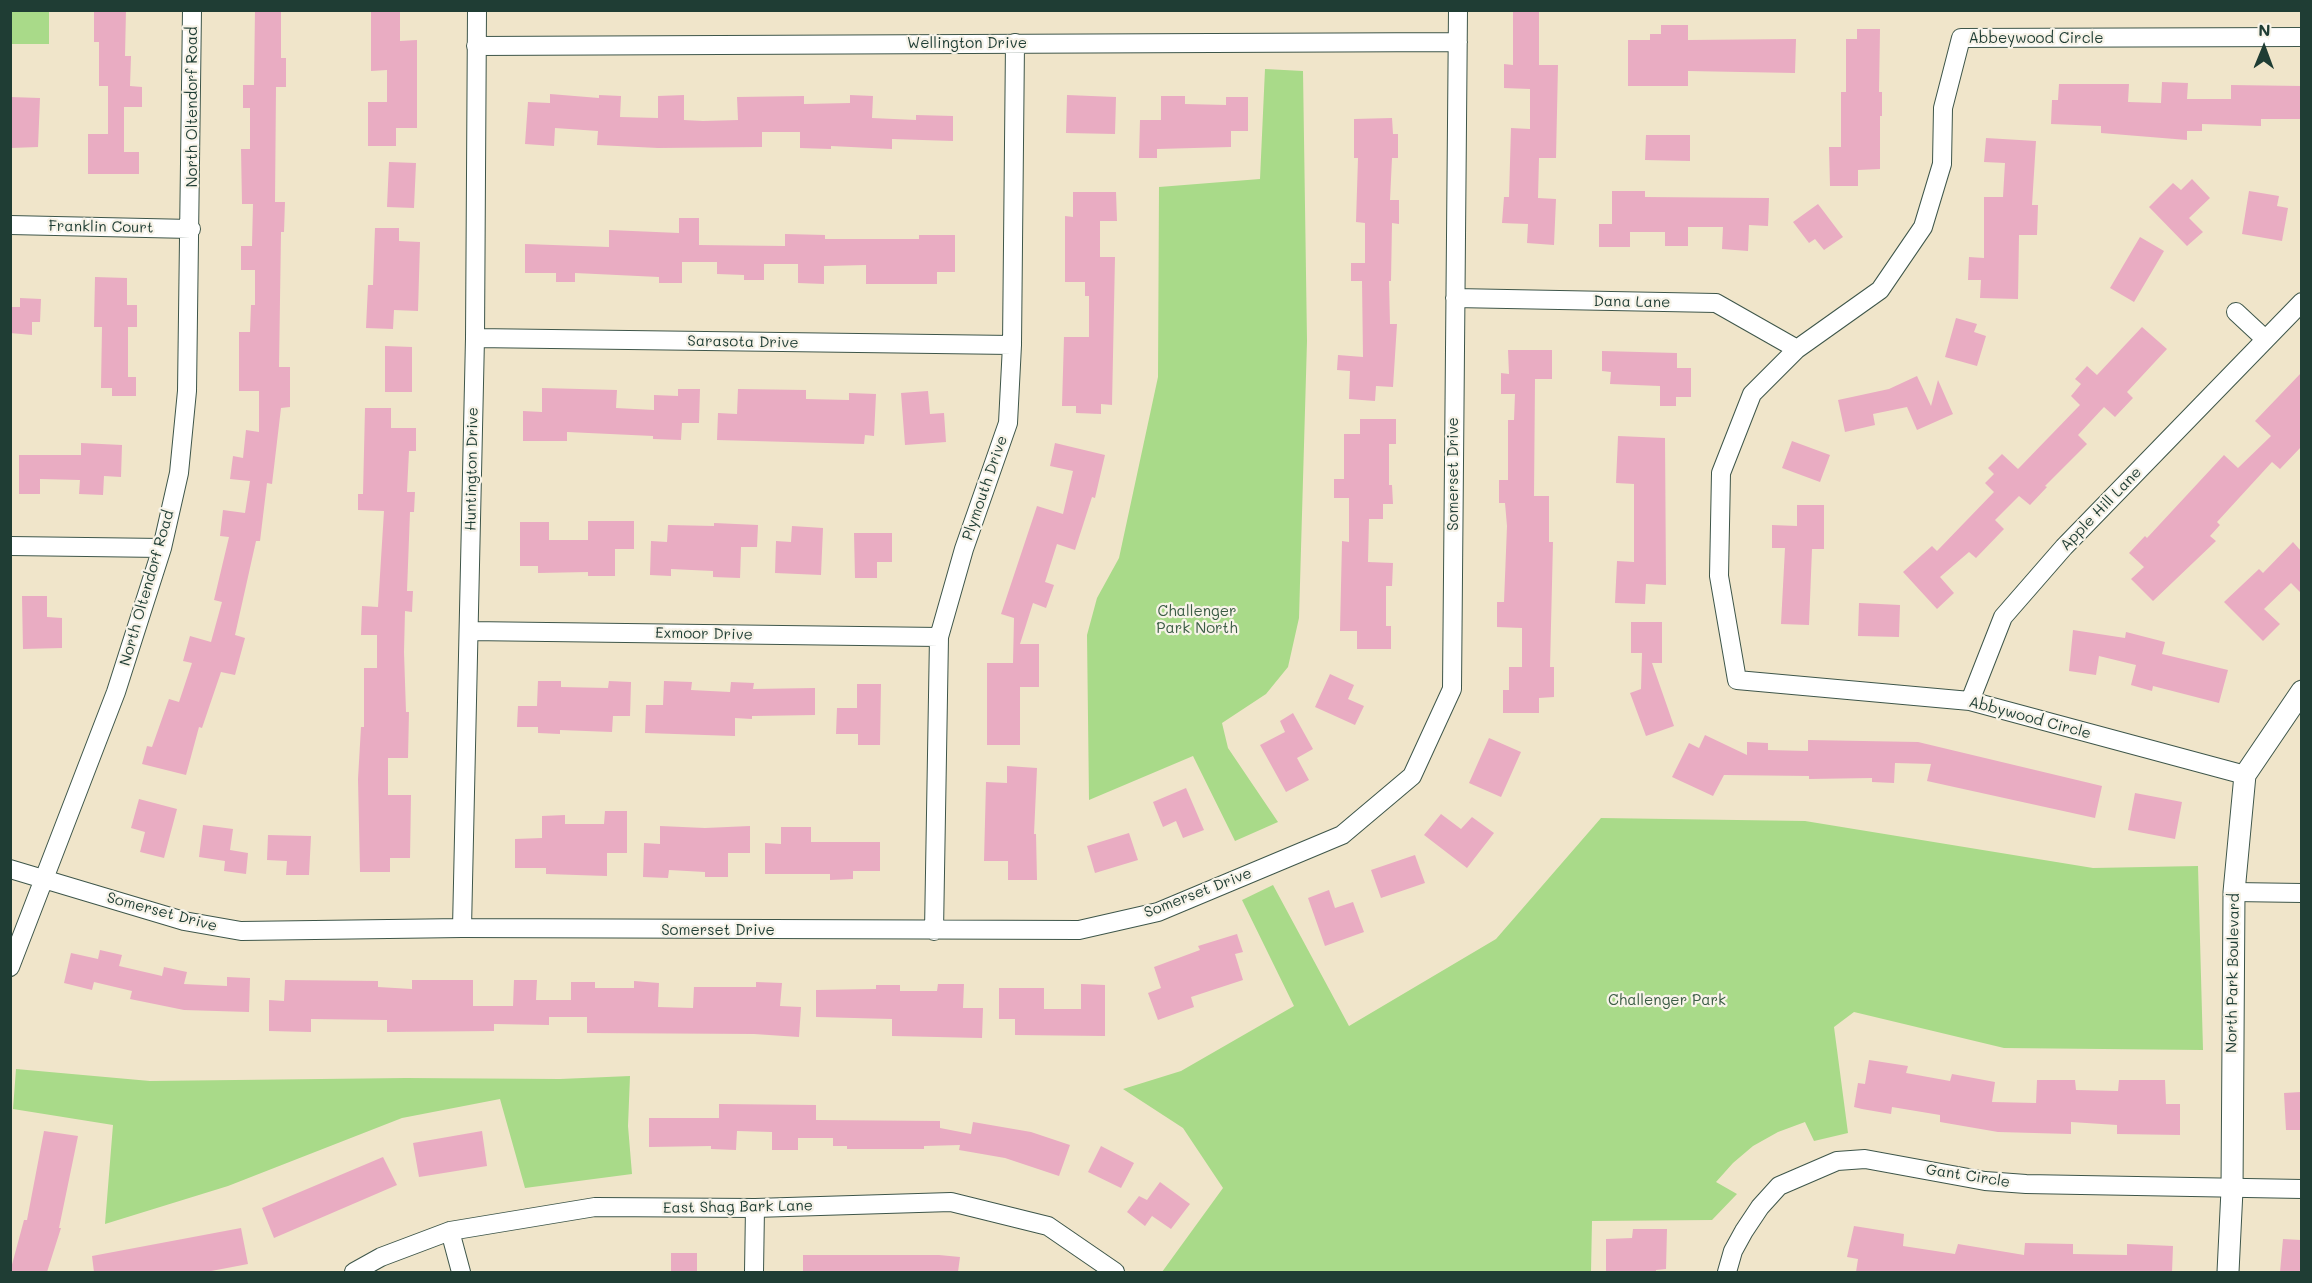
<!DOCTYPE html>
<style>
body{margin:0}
#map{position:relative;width:2312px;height:1283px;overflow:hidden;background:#f0e5ca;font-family:Mali,sans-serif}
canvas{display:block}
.frame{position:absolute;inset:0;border:12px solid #1f3d34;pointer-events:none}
.north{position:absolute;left:2234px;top:18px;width:60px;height:60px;-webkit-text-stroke:4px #f7f3e8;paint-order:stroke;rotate:1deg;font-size:16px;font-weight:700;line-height:24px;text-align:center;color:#1f3d34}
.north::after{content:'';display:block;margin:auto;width:21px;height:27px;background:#1f3d34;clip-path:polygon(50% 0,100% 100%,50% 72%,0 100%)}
</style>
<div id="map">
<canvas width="2312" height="1283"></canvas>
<div class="frame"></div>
<div class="north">N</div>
</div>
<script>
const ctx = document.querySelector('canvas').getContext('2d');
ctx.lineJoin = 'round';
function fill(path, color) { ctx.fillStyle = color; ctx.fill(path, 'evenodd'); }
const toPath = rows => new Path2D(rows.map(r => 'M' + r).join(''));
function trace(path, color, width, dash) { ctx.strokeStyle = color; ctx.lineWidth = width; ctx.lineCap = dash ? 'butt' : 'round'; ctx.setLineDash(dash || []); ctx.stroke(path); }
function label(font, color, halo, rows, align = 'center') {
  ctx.font = font + ' Mali,sans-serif'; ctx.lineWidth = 4.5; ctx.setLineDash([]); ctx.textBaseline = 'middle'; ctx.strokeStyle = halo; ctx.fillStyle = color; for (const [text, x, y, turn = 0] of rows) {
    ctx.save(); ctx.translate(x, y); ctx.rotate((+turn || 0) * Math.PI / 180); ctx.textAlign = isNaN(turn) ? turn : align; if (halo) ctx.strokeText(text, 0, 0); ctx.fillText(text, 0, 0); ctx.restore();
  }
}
fill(toPath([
 [11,10,49,11,49,44,11,44],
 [1265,69,1303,71,1307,341,1299,618,1288,667,1266,694,1222,723,1228,748,1278,822,1235,841,1193,756,1089,800,1087,635,1097,598,1119,558,1158,377,1159,187,1260,179],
 [1601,818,1805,821,2093,868,2198,866,2203,1050,2004,1048,1854,1012,1834,1027,1848,1133,1814,1141,1805,1122,1778,1132,1753,1146,1733,1163,1716,1182,1737,1194,1712,1220,1592,1221,1591,1272,1162,1272,1223,1188,1183,1128,1123,1089,1181,1071,1294,1006,1242,900,1273,885,1349,1026,1496,939],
 [16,1069,150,1081,406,1078,560,1079,630,1076,628,1126,632,1174,525,1188,500,1099,402,1118,228,1186,105,1224,113,1125,13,1109]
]), '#a9da89');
fill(toPath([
 [94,10,126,10,125,56,131,56,130,86,142,87,142,107,124,107,124,152,139,152,139,174,88,174,88,134,108,134,108,86,99,86,99,42,94,42],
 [255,10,281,10,281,58,286,58,286,87,276,87,275,202,285,202,284,232,281,232,279,367,290,367,290,407,281,408,272,484,267,483,260,541,256,541,235,635,245,638,235,675,221,672,202,728,199,727,186,775,142,764,147,746,152,747,169,699,179,702,192,663,183,661,190,636,211,642,222,602,214,600,229,537,220,536,223,510,245,513,250,481,230,479,233,456,243,458,246,430,259,432,259,391,239,391,239,332,250,332,251,305,255,305,255,270,241,270,241,246,252,246,253,204,242,204,241,149,250,149,250,108,243,108,243,85,254,85],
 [371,10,400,10,400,41,417,40,417,128,396,128,396,146,368,146,368,102,387,102,387,70,371,71],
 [1513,10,1539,10,1539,65,1558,65,1556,158,1539,158,1538,198,1556,199,1554,245,1527,243,1528,224,1502,223,1504,197,1509,197,1511,128,1530,129,1530,89,1504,88,1504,64,1513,65],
 [1661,25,1688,25,1688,40,1796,39,1795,73,1688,71,1688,86,1628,86,1628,40,1650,40,1650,34,1661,34],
 [1857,29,1880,29,1879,92,1882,92,1882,116,1880,116,1880,169,1858,170,1858,186,1830,186,1829,147,1841,147,1841,92,1846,92,1846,39,1857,39],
 [2162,82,2188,83,2187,99,2231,99,2231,85,2301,86,2301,119,2261,119,2261,126,2202,124,2202,131,2187,131,2187,140,2101,133,2101,126,2051,124,2052,100,2058,100,2059,84,2129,84,2128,102,2161,103],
 [550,94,599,98,599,95,621,96,620,117,658,118,658,96,684,95,684,120,703,121,738,120,737,97,804,96,804,104,850,103,850,95,873,96,872,118,916,120,916,115,953,116,953,141,892,139,892,149,831,146,831,149,800,148,800,132,762,132,762,147,658,148,597,145,598,131,555,128,554,146,525,144,528,102,550,103],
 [1067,95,1116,97,1115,134,1066,133],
 [1161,96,1185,96,1185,104,1226,105,1226,97,1248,97,1248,131,1231,131,1231,147,1157,149,1157,158,1139,158,1140,120,1161,120],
 [10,97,40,98,38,147,11,148],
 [1392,118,1393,134,1398,134,1398,158,1392,158,1390,200,1399,200,1399,224,1392,223,1391,281,1389,281,1390,324,1397,324,1393,387,1376,386,1375,401,1349,399,1350,371,1337,370,1338,355,1363,357,1362,281,1351,281,1351,263,1365,263,1365,223,1356,222,1358,158,1354,158,1354,119],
 [1646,135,1690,135,1690,161,1645,160],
 [1986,138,2036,141,2032,205,2038,205,2037,235,2019,235,2018,299,1980,298,1981,280,1968,280,1969,257,1984,258,1984,197,2003,197,2005,163,1984,162],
 [389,162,416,163,414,208,387,207],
 [2192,179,2210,198,2189,218,2203,232,2187,246,2149,207,2173,183,2181,190],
 [1612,191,1645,191,1645,197,1769,198,1768,226,1749,225,1748,251,1722,249,1723,227,1688,227,1688,246,1665,246,1665,232,1630,232,1630,247,1599,247,1599,224,1612,224],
 [2249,191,2279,196,2277,206,2288,208,2282,241,2242,234],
 [1073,192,1116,192,1117,221,1100,221,1100,257,1115,257,1112,405,1101,404,1101,414,1076,413,1076,406,1062,406,1064,337,1089,337,1089,296,1085,296,1085,282,1065,282,1065,216,1073,217],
 [1818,204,1843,237,1824,250,1815,239,1809,243,1793,222],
 [679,218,699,218,699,245,785,246,785,234,825,235,825,239,919,239,919,235,955,235,955,272,937,272,937,284,866,284,866,265,824,266,824,284,798,283,798,264,764,264,764,280,744,280,744,275,717,274,717,262,682,262,682,283,659,283,659,277,575,273,575,282,556,282,556,273,525,273,525,244,609,247,609,230,679,233],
 [375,228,399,228,399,241,420,242,418,311,394,310,393,329,366,328,368,285,373,285],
 [2140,237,2164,251,2134,302,2110,288],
 [95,277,127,278,127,305,137,305,137,327,128,327,128,377,136,377,136,396,112,396,112,388,101,388,102,327,94,327],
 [20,298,41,299,40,322,32,322,32,335,10,333,10,307,20,307],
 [1956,318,1977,324,1974,332,1986,336,1977,366,1945,357],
 [2142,327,2167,349,2127,392,2133,398,2115,417,2104,407,2078,435,2087,444,2045,486,2047,487,2030,505,2019,496,1995,520,2004,529,1976,558,1969,552,1940,577,1954,593,1937,609,1903,572,1932,546,1937,551,1994,492,1985,483,1994,474,1988,468,2002,454,2018,469,2080,405,2071,396,2081,384,2075,379,2087,366,2097,375],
 [385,346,412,347,412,392,385,392],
 [1508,350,1552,350,1552,379,1535,379,1534,496,1549,496,1549,542,1553,542,1550,667,1554,667,1554,697,1539,698,1539,713,1503,713,1503,690,1509,690,1509,667,1522,667,1522,628,1497,627,1497,602,1504,602,1507,526,1505,503,1499,503,1499,480,1508,480,1508,420,1514,420,1515,394,1501,394,1501,373,1509,374],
 [1602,351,1677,353,1677,368,1691,368,1691,397,1676,397,1676,406,1660,406,1660,386,1610,384,1611,372,1602,371],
 [2301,373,2301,447,2280,469,2272,462,2217,522,2220,525,2210,536,2216,541,2153,601,2131,579,2144,567,2129,553,2145,536,2147,538,2224,455,2238,468,2271,436,2255,421],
 [1917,376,1931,406,1938,380,1953,414,1917,430,1907,407,1873,414,1875,425,1845,432,1838,400,1889,389],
 [542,388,617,390,616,408,654,410,654,395,678,396,678,389,700,389,699,423,682,423,681,440,653,439,653,436,567,432,567,441,523,441,523,411,542,412],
 [738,389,806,390,806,399,849,400,849,393,876,394,874,436,865,435,864,444,717,440,718,413,737,414],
 [928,391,930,414,944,413,946,442,905,445,901,393],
 [365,408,391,408,391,428,416,428,416,451,409,451,407,492,415,492,414,512,410,512,407,591,413,591,412,612,405,611,404,652,406,712,409,712,408,758,388,758,388,795,411,795,410,858,390,858,390,872,360,872,358,779,361,727,364,727,364,668,377,668,377,635,361,635,362,606,378,607,384,511,358,510,358,494,363,494],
 [1360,419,1396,419,1396,444,1389,444,1389,485,1392,485,1393,504,1383,504,1383,519,1369,519,1368,562,1393,563,1392,586,1386,586,1386,626,1391,626,1391,649,1357,649,1357,631,1340,631,1342,541,1349,542,1349,498,1334,498,1334,479,1344,479,1344,434,1360,434],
 [1618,436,1665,438,1666,585,1646,584,1645,604,1615,603,1617,561,1634,562,1634,484,1616,483],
 [1792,441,1830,455,1820,482,1782,468],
 [81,443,122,445,121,477,104,476,103,495,79,494,80,480,40,479,40,494,19,494,19,455,81,455],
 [1055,443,1105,455,1095,498,1092,497,1075,550,1057,544,1045,582,1054,585,1046,608,1033,603,1020,644,1039,644,1039,687,1020,687,1020,745,987,745,987,663,1013,663,1014,618,1001,614,1037,506,1063,514,1073,471,1050,466],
 [1797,505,1824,505,1824,549,1812,549,1809,625,1781,624,1785,548,1772,548,1772,525,1797,526],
 [588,521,634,521,634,549,615,549,615,576,588,576,588,572,538,573,538,566,520,566,520,522,549,522,549,540,588,540],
 [714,523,758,525,757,547,741,547,740,578,713,577,713,571,671,569,671,576,650,575,651,541,667,542,668,525,714,526],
 [792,526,823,528,821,575,775,573,776,541,791,542],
 [854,533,892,533,892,562,877,562,877,578,855,578],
 [2293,542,2301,551,2301,593,2291,583,2264,609,2280,624,2263,641,2224,602,2259,569,2263,573],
 [22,596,47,596,47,617,62,618,62,648,23,649],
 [1859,603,1900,605,1899,637,1858,636],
 [1631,622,1662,622,1662,663,1652,663,1674,726,1646,736,1630,693,1641,689,1642,653,1631,653],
 [2073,630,2125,638,2126,632,2165,642,2162,654,2228,670,2219,703,2153,686,2152,691,2131,685,2136,665,2099,656,2096,675,2069,671],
 [1330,674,1354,685,1348,699,1364,706,1355,725,1315,707],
 [538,681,561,681,561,687,608,688,609,681,631,682,630,716,613,716,612,732,560,730,560,734,538,733,538,727,517,727,518,706,537,706],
 [664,681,692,682,691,690,730,692,731,682,754,683,753,689,815,688,815,715,752,716,752,719,735,718,735,736,645,733,646,705,663,705],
 [857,684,881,684,880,745,858,745,858,734,836,734,837,708,857,708],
 [1293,713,1313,749,1297,758,1309,780,1286,792,1260,745,1285,732,1280,721],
 [1705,735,1747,755,1747,742,1768,743,1768,750,1808,751,1808,740,1918,742,2102,786,2095,818,1927,781,1931,764,1895,763,1894,783,1872,782,1872,778,1809,779,1809,776,1724,775,1713,796,1672,777,1689,743,1699,748],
 [1489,738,1521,752,1501,797,1469,783],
 [1007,766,1037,768,1034,834,1036,834,1037,880,1008,880,1008,861,984,861,986,782,1007,783],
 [1186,788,1204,830,1183,838,1176,821,1163,827,1153,802],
 [2135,793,2182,802,2175,839,2128,830],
 [139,799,177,809,164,858,140,852,145,832,131,828],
 [605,811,627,811,627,853,607,853,607,876,546,874,546,868,515,868,515,839,542,838,542,816,565,815,565,824,604,824],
 [1441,814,1461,829,1472,817,1494,833,1467,868,1424,835],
 [203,825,233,829,230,850,248,853,246,874,224,871,225,861,199,857],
 [660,826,705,828,750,826,750,853,728,853,728,877,705,877,705,872,669,870,668,878,643,877,644,843,660,844],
 [781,827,811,827,811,842,880,842,880,871,853,871,853,879,830,880,830,874,765,874,765,843,781,844],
 [1129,833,1138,860,1095,873,1087,846],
 [268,835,311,836,309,875,286,875,287,861,267,860],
 [1415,855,1425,883,1381,898,1371,870],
 [1329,890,1335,908,1353,902,1364,932,1325,946,1308,898],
 [1237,934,1243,952,1235,954,1243,980,1191,997,1194,1007,1158,1020,1148,993,1161,988,1154,967,1200,950,1198,946],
 [100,950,122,955,119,966,162,976,164,967,187,972,184,984,227,986,227,977,250,978,249,1012,184,1010,130,999,132,991,94,982,92,990,64,983,71,953,98,959],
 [285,980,378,981,378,987,412,989,412,980,473,980,473,1006,513,1006,514,980,537,980,536,1000,571,1000,571,982,595,982,595,988,634,988,634,981,659,983,658,1007,693,1008,694,987,756,987,756,982,782,983,780,1006,801,1007,799,1037,754,1034,587,1033,587,1017,549,1017,549,1025,494,1024,494,1031,387,1032,387,1020,311,1019,311,1032,269,1031,269,1000,284,1001],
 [938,984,964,984,963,1008,983,1008,982,1038,892,1036,892,1019,816,1017,816,990,876,989,876,985,900,985,900,991,937,991],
 [1081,984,1105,985,1105,1036,1015,1035,1015,1019,999,1019,999,988,1044,988,1044,1009,1081,1009],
 [1869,1060,1908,1066,1906,1073,1950,1081,1952,1074,1995,1082,1992,1102,2036,1103,2037,1080,2075,1080,2076,1090,2118,1091,2119,1080,2165,1080,2166,1104,2180,1104,2180,1135,2117,1134,2117,1125,2071,1122,2071,1134,1998,1132,1940,1122,1940,1115,1892,1107,1891,1114,1862,1109,1854,1107,1858,1083,1865,1084],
 [2301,1092,2301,1130,2286,1130,2284,1093],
 [719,1104,816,1105,816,1120,940,1121,940,1128,971,1134,973,1122,1031,1132,1070,1145,1059,1176,1005,1158,959,1150,960,1145,924,1146,924,1149,847,1149,847,1146,833,1146,833,1138,798,1138,798,1150,772,1150,772,1132,737,1131,736,1150,711,1149,711,1146,649,1147,649,1118,719,1118],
 [44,1131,78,1136,59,1228,61,1228,47,1272,10,1272,24,1220,27,1220],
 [482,1131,487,1166,419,1177,413,1143],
 [1101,1146,1134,1163,1121,1188,1088,1172],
 [383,1157,397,1185,274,1238,262,1208],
 [1160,1182,1190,1204,1171,1229,1152,1216,1145,1226,1127,1212,1139,1196,1147,1200],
 [1854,1226,1904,1234,1903,1246,1955,1254,1958,1244,2024,1255,2025,1243,2073,1244,2073,1254,2127,1255,2127,1244,2173,1246,2172,1272,1856,1272,1858,1259,1847,1257],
 [241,1228,248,1264,206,1272,94,1272,92,1256],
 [1633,1229,1667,1229,1666,1269,1656,1270,1656,1272,1606,1272,1606,1239,1632,1238],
 [2283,1239,2301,1240,2301,1272,2280,1272],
 [671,1253,697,1253,697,1272,671,1272],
 [803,1255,939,1255,960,1257,958,1272,803,1272]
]), '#e9acc2');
const minor = toPath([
 [476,46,1458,42],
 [10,225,191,229],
 [1455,298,1716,303,1797,349],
 [2236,312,2265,339],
 [475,338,1012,345],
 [10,546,162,548],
 [469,631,939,637],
 [1970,701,2003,617,2064,547,2302,302],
 [2245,775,1970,701,1737,680,1719,576,1721,473,1752,394,1797,349,1880,290,1923,227,1942,164,1943,108,1961,38,2302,37],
 [10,869,184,921,241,931,462,928,1079,930,1158,912,1342,835,1412,776,1452,689,1458,10],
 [2234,892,2302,893],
 [462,928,475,338,477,10],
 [934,931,939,637,964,549,1008,423,1012,345,1015,43],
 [10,967,116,692,162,548,179,473,187,391,192,10],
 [450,1231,461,1272],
 [354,1272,381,1257,450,1231,595,1207,755,1208,951,1202,1048,1226,1115,1272],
 [754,1272,755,1208],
 [1727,1272,1733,1251,1744,1231,1760,1207,1779,1186,1837,1161,1865,1159,1985,1181,2026,1184,2302,1189]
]);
const tertiary = toPath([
 [2228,1272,2232,1190,2234,892,2245,775,2302,691]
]);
trace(minor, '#3e564a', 20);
trace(tertiary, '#3e564a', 23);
trace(minor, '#fff', 18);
trace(tertiary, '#fff', 21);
label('15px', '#1f3d34', '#f7f3e8', [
 ["Abbeywood Circle",2036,38],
 ["Wellington Drive",967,43],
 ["North Oltendorf Road",192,107,-90],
 ["Franklin Court",101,227,1],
 ["Dana Lane",1632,302,1],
 ["Sarasota Drive",743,342,1],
 ["Huntington Drive",472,469,-89],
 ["Somerset Drive",1453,474,-90],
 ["Plymouth Drive",985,488,-71],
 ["Apple Hill Lane",2101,509,-46],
 ["North Oltendorf Road",147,588,-74],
 ["Exmoor Drive",704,634,1],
 ["Abbywood Circle",2030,718,15],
 ["Somerset Drive",1198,893,-21],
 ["Somerset Drive",162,912,15],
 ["Somerset Drive",718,930],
 ["North Park Boulevard",2233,973,-89],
 ["Gant Circle",1968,1176,9],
 ["East Shag Bark Lane",738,1207,-1]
]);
label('15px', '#3b5c45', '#f7f3e8', [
 ["Challenger",1197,611],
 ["Park North",1197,628],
 ["Challenger Park",1667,1000]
]);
</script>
